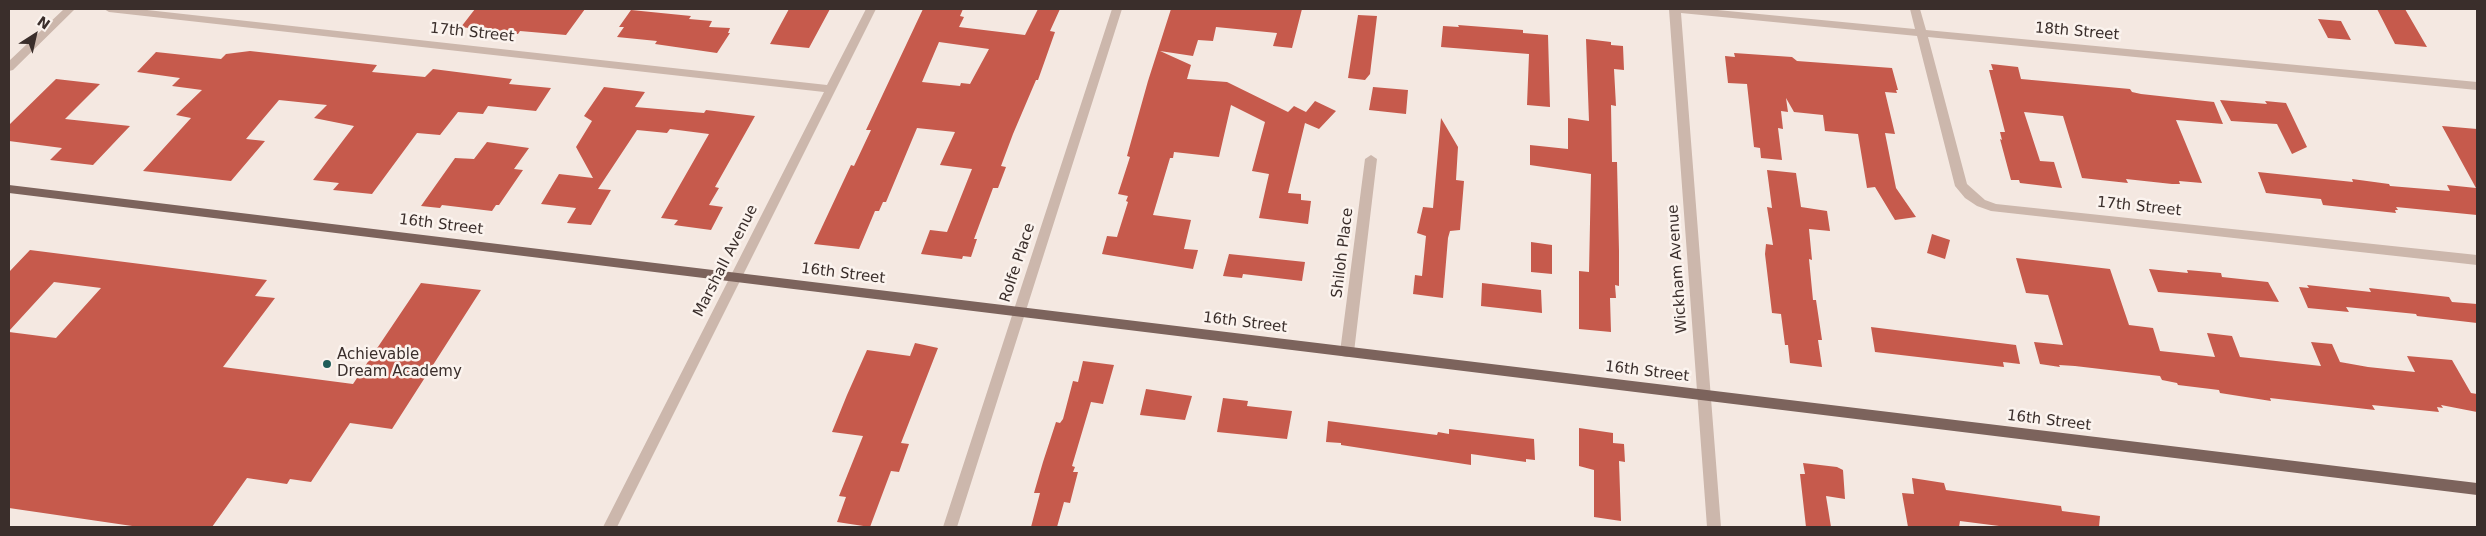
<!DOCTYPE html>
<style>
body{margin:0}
#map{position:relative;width:2486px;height:536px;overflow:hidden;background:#f4e8e1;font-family:"DejaVu Sans",sans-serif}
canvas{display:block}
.frame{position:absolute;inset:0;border:10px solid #3a2e2b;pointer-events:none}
.north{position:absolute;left:10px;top:10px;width:50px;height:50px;-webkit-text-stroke:4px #fbf3ee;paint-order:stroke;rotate:35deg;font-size:14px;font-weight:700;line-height:20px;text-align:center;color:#3a2e2b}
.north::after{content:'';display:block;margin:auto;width:18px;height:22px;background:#3a2e2b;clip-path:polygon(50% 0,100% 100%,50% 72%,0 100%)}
</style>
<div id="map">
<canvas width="2486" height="536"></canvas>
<div class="frame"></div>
<div class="north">N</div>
</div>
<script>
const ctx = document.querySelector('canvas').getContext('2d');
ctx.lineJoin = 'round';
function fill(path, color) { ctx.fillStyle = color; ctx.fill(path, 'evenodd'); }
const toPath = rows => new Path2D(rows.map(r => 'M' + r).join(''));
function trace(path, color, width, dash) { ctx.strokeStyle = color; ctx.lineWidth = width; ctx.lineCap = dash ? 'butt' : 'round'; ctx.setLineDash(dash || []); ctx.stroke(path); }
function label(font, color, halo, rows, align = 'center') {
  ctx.font = font + ' "DejaVu Sans",sans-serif'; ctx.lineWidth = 5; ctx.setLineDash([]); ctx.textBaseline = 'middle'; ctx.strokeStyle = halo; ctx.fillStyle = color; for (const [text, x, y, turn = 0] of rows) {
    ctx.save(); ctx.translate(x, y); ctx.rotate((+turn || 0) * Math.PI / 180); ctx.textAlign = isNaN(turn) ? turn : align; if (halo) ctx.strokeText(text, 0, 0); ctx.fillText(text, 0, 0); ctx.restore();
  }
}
fill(toPath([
 [475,9,585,9,566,35,520,31,518,34,461,27],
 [789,9,830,9,809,48,770,44],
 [923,9,963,9,960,16,964,17,959,27,1025,35,1038,9,1060,9,1050,31,1055,32,1038,80,1036,80,1013,134,1001,166,1006,167,998,188,993,188,974,239,977,239,971,257,963,256,962,259,921,254,930,230,947,232,972,169,940,165,955,132,917,128,886,202,883,202,879,211,875,211,859,249,814,244,851,165,854,166,871,130,866,130],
 [939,42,989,49,970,84,961,83,960,86,922,82],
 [1171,9,1302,9,1292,48,1273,46,1277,33,1216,27,1213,41,1198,40,1193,56,1160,51,1191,65,1187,79,1227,82,1288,112,1294,106,1306,112,1315,101,1336,111,1319,129,1305,123,1288,193,1301,194,1301,200,1311,201,1308,224,1259,218,1269,174,1252,171,1265,122,1231,105,1219,157,1174,152,1173,158,1170,158,1153,215,1191,220,1184,249,1198,250,1193,269,1102,254,1107,236,1117,237,1128,202,1126,201,1128,196,1118,194,1130,157,1127,156,1148,81],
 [2377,9,2405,9,2427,47,2395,44],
 [631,10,691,16,689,19,712,21,709,27,730,28,728,33,730,33,717,53,655,44,657,41,617,37,624,27,619,27],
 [1358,15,1377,16,1370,74,1365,80,1348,78],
 [2318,19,2341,21,2351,40,2328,38],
 [1458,25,1523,30,1523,33,1548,35,1550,107,1527,105,1529,54,1441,47,1443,26,1459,27],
 [1586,39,1611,42,1611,45,1623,46,1624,70,1614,69,1616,106,1611,105,1612,162,1617,162,1619,251,1619,286,1615,285,1616,298,1610,298,1611,332,1579,329,1579,271,1589,272,1591,174,1530,165,1530,145,1568,149,1568,118,1589,121],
 [250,51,377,65,372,72,425,77,433,69,512,79,509,84,551,88,536,111,488,106,483,114,458,112,440,135,417,133,372,194,333,190,339,183,313,180,354,126,314,118,327,105,279,100,246,139,265,141,231,181,143,171,191,118,176,115,202,90,172,86,180,78,137,72,156,52,221,59,226,54],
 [1734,53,1792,57,1797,61,1892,68,1898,90,1896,90,1897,93,1885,92,1895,134,1885,133,1896,188,1916,217,1895,220,1875,187,1867,188,1858,134,1825,131,1823,115,1794,112,1786,98,1788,112,1781,111,1783,129,1778,128,1782,160,1761,158,1760,148,1754,147,1747,84,1728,83,1725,56,1735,57],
 [1991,64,2018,67,2021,79,2130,89,2132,92,2141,94,2214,102,2223,124,2176,120,2202,183,2179,181,2180,184,2172,184,2126,179,2128,183,2082,178,2063,116,2024,112,2040,161,2054,162,2062,188,2020,183,2019,180,2011,180,2000,139,2002,140,2000,132,2005,132,1989,70,1993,70],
 [56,79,100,84,65,119,130,126,93,165,50,160,62,148,9,141,9,125],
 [604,87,645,92,635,107,704,113,706,110,755,116,715,187,719,188,709,205,723,207,711,230,674,225,678,220,661,218,709,134,670,129,667,133,637,130,598,189,611,190,591,225,567,223,576,208,541,204,559,174,593,178,576,147,592,121,584,116],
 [1373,87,1408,90,1406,114,1369,110],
 [2220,100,2267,104,2265,101,2286,103,2307,147,2292,154,2277,124,2231,121],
 [1441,118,1458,147,1456,180,1464,181,1460,230,1450,231,1448,238,1443,298,1413,294,1415,275,1422,276,1426,236,1417,233,1423,207,1433,208],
 [2442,126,2477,129,2477,215,2396,207,2398,210,2395,210,2396,213,2323,205,2321,199,2266,193,2258,172,2353,182,2352,179,2389,184,2390,186,2450,191,2447,185,2476,188],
 [487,142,529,148,514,169,523,170,499,205,496,205,492,211,442,205,440,208,421,206,455,158,474,159],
 [1767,170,1796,173,1801,207,1827,211,1830,231,1809,229,1812,260,1809,259,1813,300,1816,300,1822,340,1818,340,1822,367,1790,363,1788,345,1785,345,1781,314,1772,313,1765,254,1766,244,1773,245,1767,207,1772,208],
 [1932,234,1950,240,1945,259,1927,253],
 [1531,242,1552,245,1552,274,1531,272],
 [30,250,267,280,255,296,275,298,223,367,353,384,421,283,481,290,392,429,350,423,311,482,290,479,287,484,247,478,212,527,139,527,9,508,9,332,56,338,101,288,54,282,9,331,9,272],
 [1229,254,1305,262,1302,281,1243,274,1242,278,1223,276],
 [2016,258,2110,269,2129,325,2153,328,2160,351,2215,357,2207,333,2232,336,2240,357,2321,366,2311,342,2332,344,2340,362,2368,367,2415,372,2407,356,2452,360,2471,393,2477,394,2477,412,2441,405,2443,408,2437,407,2439,412,2372,405,2375,410,2270,398,2271,401,2220,393,2219,390,2178,385,2177,383,2162,380,2160,376,2075,366,2059,365,2060,367,2040,364,2034,342,2063,345,2048,295,2026,293],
 [2149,269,2188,273,2187,270,2221,273,2222,277,2268,282,2279,302,2158,292],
 [1482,283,1541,290,1542,313,1481,306],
 [2307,285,2371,292,2369,288,2449,297,2452,302,2477,304,2477,323,2417,316,2416,314,2346,307,2349,312,2308,308,2299,287,2309,288],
 [1871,327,2016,345,2020,364,2003,362,2004,367,1875,352],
 [915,343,938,348,901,443,909,444,899,472,891,471,870,527,837,522,846,497,839,496,863,436,832,432,847,395,867,350,910,356],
 [1083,361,1114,365,1103,404,1091,402,1072,466,1075,467,1073,472,1078,472,1070,503,1064,502,1057,527,1031,527,1040,493,1034,493,1043,462,1056,422,1060,423,1063,419,1073,381,1078,382],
 [1146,389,1192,396,1185,420,1140,415],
 [1223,398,1248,401,1247,406,1292,411,1287,439,1217,432],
 [1328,421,1437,435,1438,432,1449,434,1449,429,1534,439,1535,460,1526,459,1526,462,1471,454,1471,465,1341,445,1341,443,1326,442],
 [1579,428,1613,433,1613,443,1624,444,1625,462,1619,461,1621,521,1594,517,1594,470,1579,466],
 [1803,463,1837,467,1843,470,1845,499,1826,496,1831,527,1806,527,1800,474,1805,474],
 [1912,478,1944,483,1946,490,2061,506,2062,511,2100,516,2099,527,2007,527,1960,521,1959,527,1908,527,1902,493,1914,494]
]), '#c65a4c');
fill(toPath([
 [64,9,75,9,13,70,9,71,9,61,64,9],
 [104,9,138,9,827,85,866,9,876,9,617,527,603,527,824,92,109,12,104,9],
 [1112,9,1122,9,957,527,943,527,1112,9],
 [1669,9,1707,9,1915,29,1910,9,1920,9,1926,30,2477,82,2477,90,1928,37,1967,184,1985,200,1996,204,2477,255,2477,265,1991,211,1977,206,1965,198,1955,186,1917,36,1681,13,1721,527,1707,527,1669,9],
 [1371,155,1377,159,1354,352,1352,356,1347,357,1342,356,1340,352,1365,159,1371,155]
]), '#ccb7ac');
fill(toPath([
 [9,185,2477,483,2477,495,9,193,9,185]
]), '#7c635c');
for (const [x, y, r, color] of [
 [327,364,5,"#205d59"]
]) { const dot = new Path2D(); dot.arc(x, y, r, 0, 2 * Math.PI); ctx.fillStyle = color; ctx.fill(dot); trace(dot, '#fbf3ee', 2); }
label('15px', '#3a2e2b', '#fbf3ee', [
 ["18th Street",2077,32,5],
 ["17th Street",472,33,6],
 ["17th Street",2139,207,6],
 ["16th Street",441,225,7],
 ["Shiloh Place",1343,253,-83],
 ["Marshall Avenue",726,261,-63],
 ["Rolfe Place",1018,263,-72],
 ["Wickham Avenue",1678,269,-94],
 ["16th Street",843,274,7],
 ["16th Street",1245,323,7],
 ["16th Street",1647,372,7],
 ["16th Street",2049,421,7]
]);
label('15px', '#3a2e2b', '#fbf3ee', [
 ["Achievable",337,355],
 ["Dream Academy",337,372]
], 'left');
</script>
